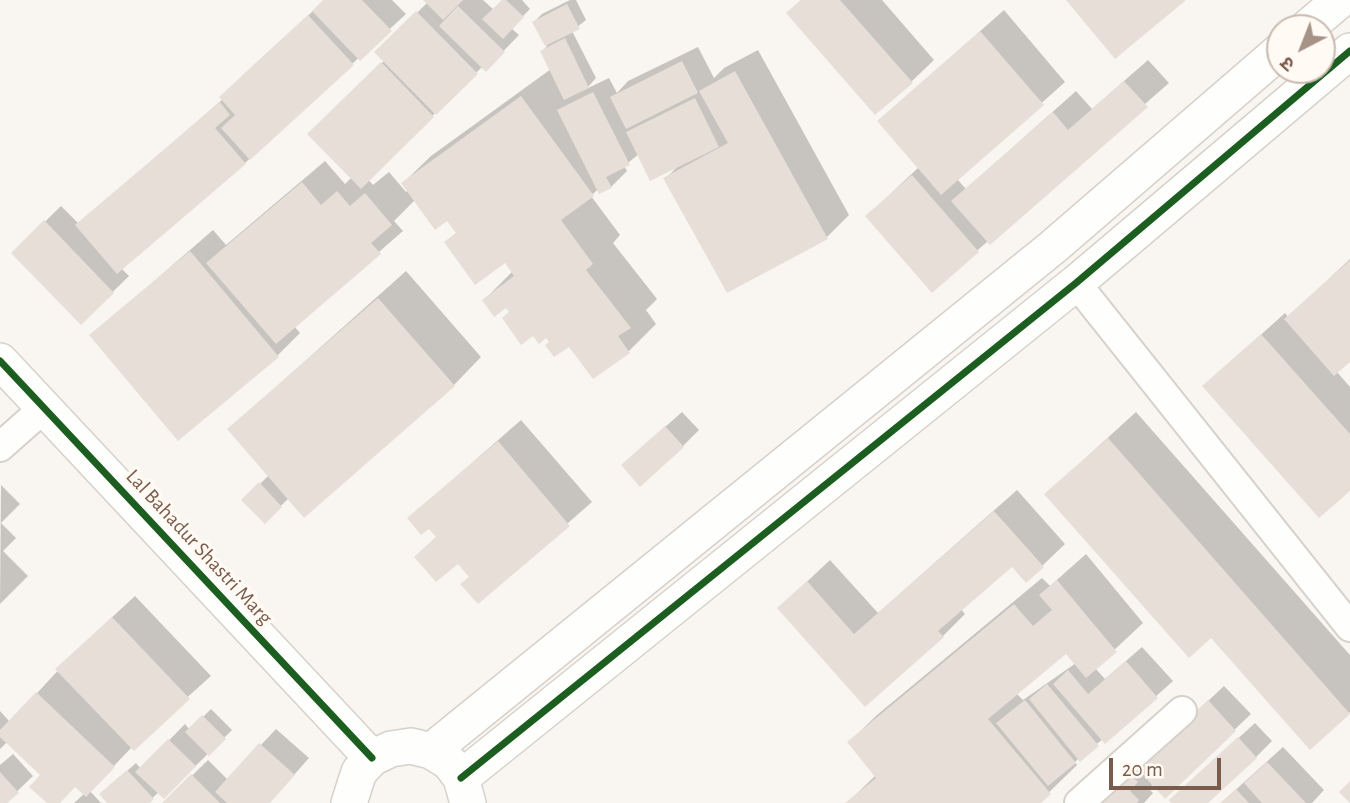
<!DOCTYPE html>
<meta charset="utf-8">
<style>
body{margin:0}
#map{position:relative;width:1350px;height:803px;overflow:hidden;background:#f9f5f0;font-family:"Alegreya Sans","Noto Sans Devanagari",sans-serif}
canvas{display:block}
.north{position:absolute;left:1266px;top:14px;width:70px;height:70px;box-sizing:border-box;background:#fffaf3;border:2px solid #cabbb1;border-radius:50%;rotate:222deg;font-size:19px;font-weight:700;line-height:28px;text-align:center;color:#7a5c4d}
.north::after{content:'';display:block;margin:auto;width:24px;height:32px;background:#a69286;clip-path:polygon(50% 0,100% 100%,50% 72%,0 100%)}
.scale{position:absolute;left:1109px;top:758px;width:112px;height:32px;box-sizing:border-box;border:4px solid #7a5c4d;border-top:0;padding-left:9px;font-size:21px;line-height:24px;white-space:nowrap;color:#7a5c4d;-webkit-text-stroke:5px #fffaf3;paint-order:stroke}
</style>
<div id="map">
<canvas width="1350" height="803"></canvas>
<div class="north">उ</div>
<div class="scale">20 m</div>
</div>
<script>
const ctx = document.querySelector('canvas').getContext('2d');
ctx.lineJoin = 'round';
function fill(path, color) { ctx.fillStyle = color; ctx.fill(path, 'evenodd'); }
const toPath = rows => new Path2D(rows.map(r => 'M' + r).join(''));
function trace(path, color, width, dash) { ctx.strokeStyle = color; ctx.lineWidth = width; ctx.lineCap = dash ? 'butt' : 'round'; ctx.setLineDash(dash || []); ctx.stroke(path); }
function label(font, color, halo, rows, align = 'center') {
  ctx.font = font + ' "Alegreya Sans",sans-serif'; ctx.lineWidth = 7; ctx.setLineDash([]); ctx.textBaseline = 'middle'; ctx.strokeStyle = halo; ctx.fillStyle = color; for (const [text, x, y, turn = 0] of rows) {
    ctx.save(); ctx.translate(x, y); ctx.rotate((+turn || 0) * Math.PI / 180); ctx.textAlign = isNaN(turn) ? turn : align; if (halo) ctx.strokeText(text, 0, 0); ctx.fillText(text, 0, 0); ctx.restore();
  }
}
fill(toPath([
 [325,0,392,0,406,14,245,163,121,268,129,276,81,323,13,253,61,206,79,224,223,99,243,75],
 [426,0,483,0,494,10,504,0,522,0,530,9,511,28,519,35,486,69,483,66,368,179,373,185,389,172,406,192,408,190,403,183,431,156,551,69,542,51,547,46,534,22,542,14,570,0,576,0,586,20,572,31,596,78,586,89,609,78,617,93,628,81,698,47,714,78,724,68,758,50,849,215,827,237,665,179,679,165,639,154,624,166,627,171,611,187,598,189,591,196,620,235,613,243,657,299,646,310,656,324,629,351,551,341,507,306,484,300,513,271,505,260,446,242,457,232,448,219,415,200,394,221,403,231,294,326,300,333,277,356,92,335,213,230,226,245,325,161,345,184,352,177,310,134,385,60,377,52,428,2],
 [801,0,882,0,934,60,911,82],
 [1004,10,1065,82,957,179,966,189,1076,91,1092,109,1148,60,1169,83,932,290,867,216,919,167,879,121],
 [1350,259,1350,360,1337,372,1350,387,1350,489,1204,386,1285,313,1288,317],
 [406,271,481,357,454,385,289,498,265,521,244,500,269,475,229,429],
 [682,412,699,430,683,446,639,450],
 [1136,412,1350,655,1350,712,1310,747,1212,636,1046,494],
 [521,420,592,502,478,602,471,576,458,561,416,557,437,536,429,527,409,518],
 [1,485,20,504,1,523,16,538,3,551,28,576,0,604],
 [1017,490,1065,544,1042,566,1012,564,961,609,965,614,943,636,865,705,779,608,830,560,878,613],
 [1086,554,1143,623,1095,668,1105,679,1142,647,1173,681,1105,742,1103,739,1079,758,1075,762,1077,765,1038,803,847,803,876,775,849,742,877,715,1042,578,1050,586],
 [1066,652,1076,663,1023,700,1016,693],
 [135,596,211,676,132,747,90,791,101,803,74,803,85,793,76,785,58,803,49,803,43,775,7,742,0,749,0,711,10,722,80,647],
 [1224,686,1251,714,1165,796,1153,784,1149,789,1153,793,1144,803,1089,803,1146,759],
 [211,709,232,730,164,797,159,792,147,803,110,803,109,787,136,763,141,769,185,724,190,730],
 [1255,723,1272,741,1256,757,1205,803,1173,803,1187,785],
 [276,729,309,758,269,803,164,803,208,760,228,780],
 [1283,747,1324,790,1312,803,1221,803],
 [13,754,33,776,5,803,0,803,0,765]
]), '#0003');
fill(toPath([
 [323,0,362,0,392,31,360,61,312,11],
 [423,0,463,0,443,20],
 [502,0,506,0,524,17,503,39,482,19],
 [801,0,840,0,913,83,875,115,786,13],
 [1066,0,1186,0,1115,59],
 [567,4,580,29,545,46,532,22],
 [458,6,505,52,486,72,439,26],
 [416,11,478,74,436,115,374,52],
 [308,15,354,65,250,160,221,128,235,115,219,97],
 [980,31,1044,105,941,195,877,121],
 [565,38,589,88,564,100,540,51],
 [682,61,698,93,626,129,610,97],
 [381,62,434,117,361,189,307,134],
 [735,71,828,239,727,293,663,178,728,143,699,91],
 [1124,81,1148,107,990,245,951,201,1053,112,1068,130],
 [593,92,630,165,606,177,612,188,599,194,557,110],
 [521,96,594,196,561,220,593,264,586,270,631,328,618,336,630,353,593,379,569,347,554,357,545,345,549,342,546,338,539,344,533,336,521,345,502,318,509,312,506,308,494,317,482,300,514,276,505,263,475,285,444,242,456,233,447,221,435,230,401,183],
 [695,98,719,147,650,181,626,132],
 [220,102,230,115,215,128,246,164,117,274,75,225],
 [912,175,979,252,932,293,865,216],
 [302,182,321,205,337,191,350,206,365,193,392,225,371,243,381,254,276,344,206,263],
 [44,220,114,293,81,325,11,253],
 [190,251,279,357,178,441,89,335],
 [1350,260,1350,362,1334,376,1284,319],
 [378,298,455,386,304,518,227,429],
 [1261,334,1350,434,1350,491,1319,518,1202,386],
 [665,426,684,447,640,487,621,465],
 [1108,438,1350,714,1310,750,1211,638,1189,658,1044,494],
 [498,441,570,526,478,604,460,584,469,577,458,564,436,582,414,557,436,537,429,529,421,535,407,518],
 [259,482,282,507,265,524,241,500],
 [994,511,1044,567,1026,583,1012,567,938,631,944,637,865,707,777,608,807,581,854,634],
 [1057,580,1117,652,1086,678,1066,654,988,719,1051,794,1041,803,845,803,876,778,847,742,1014,604,1033,626,1052,610,1039,595],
 [112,617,190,699,134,751,55,669],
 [1126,661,1158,698,1105,744,1053,684,1068,670,1088,694],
 [1047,684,1099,746,1080,762,1029,699],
 [36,692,115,767,86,797,75,787,60,803,47,803,29,787,40,775,0,737,0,730],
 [1025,700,1076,763,1048,786,996,723],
 [1208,700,1236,731,1165,799,1136,767],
 [202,715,226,739,209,756,185,732],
 [1238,737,1257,758,1208,803,1171,803,1169,800],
 [168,739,196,766,164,799,135,772],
 [259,743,295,775,270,803,227,803,215,792],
 [1267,762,1306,803,1262,803,1244,783],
 [1121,766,1138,782,1130,791,1139,800,1137,803,1086,803],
 [127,770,154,799,150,803,107,803,99,794],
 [0,772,19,793,7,803,0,803],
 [191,774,220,803,162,803],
 [1350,781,1350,803,1339,792],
 [1236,789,1249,803,1220,803]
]), '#e6ded7');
const minor = toPath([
 [1076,283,1350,627],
 [0,447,44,408],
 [1079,803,1182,711]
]);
const tertiary = toPath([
 [1307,28,1340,0],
 [0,361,372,758],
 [431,751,1053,247,1280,51],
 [461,778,1076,283,1350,51],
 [349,803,359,772,372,758,391,749,411,746,431,751,449,762,461,778,468,803]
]);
trace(minor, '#d7d1cb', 32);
trace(tertiary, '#d7d1cb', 38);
trace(minor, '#fefefd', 28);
trace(tertiary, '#fefefd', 35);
trace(toPath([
 [0,361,372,758],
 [461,778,1076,283,1350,51]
]), '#1b5e20', 7);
label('21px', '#7a5c4d', '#fffaf3', [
 ["Lal Bahadur Shastri Marg",199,547,47]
]);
</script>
